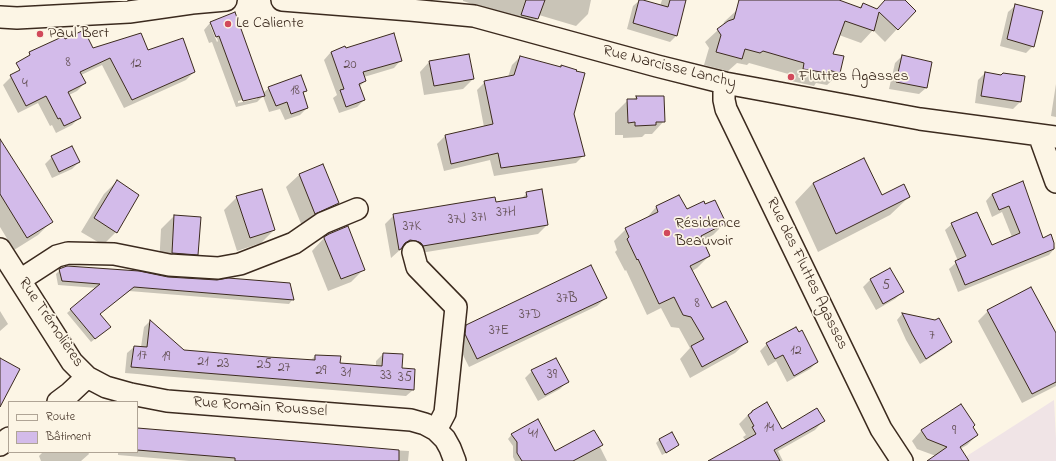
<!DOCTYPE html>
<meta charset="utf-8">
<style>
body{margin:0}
#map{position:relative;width:1056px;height:461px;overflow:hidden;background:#fcf5e5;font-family:"Indie Flower",sans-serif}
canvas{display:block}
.legend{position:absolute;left:8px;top:401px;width:130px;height:52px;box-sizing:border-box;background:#fcf5e5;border:1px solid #afa495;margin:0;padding:5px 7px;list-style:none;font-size:12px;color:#3b2a1e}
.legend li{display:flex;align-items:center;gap:8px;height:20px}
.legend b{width:20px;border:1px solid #afa495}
</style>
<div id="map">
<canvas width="1056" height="461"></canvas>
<ul class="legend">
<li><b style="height:5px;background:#fcf5e5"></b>Route</li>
<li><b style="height:11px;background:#d3bbea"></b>Bâtiment</li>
</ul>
</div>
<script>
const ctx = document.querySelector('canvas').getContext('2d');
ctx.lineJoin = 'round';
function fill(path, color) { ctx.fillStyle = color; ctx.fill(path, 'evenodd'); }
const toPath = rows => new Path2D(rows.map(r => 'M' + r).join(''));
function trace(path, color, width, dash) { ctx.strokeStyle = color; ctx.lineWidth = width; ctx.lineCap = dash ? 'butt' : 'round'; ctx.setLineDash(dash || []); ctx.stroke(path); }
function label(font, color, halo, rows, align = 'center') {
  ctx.font = font + ' "Indie Flower",sans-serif'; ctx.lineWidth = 3.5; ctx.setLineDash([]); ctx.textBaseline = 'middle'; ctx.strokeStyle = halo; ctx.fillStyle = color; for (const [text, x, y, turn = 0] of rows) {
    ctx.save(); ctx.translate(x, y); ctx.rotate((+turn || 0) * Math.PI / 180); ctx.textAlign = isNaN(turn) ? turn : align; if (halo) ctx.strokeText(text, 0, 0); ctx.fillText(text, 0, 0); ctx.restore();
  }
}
fill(toPath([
 [1054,400,1056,439,1056,461,959,461]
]), '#f0e4e6');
fill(toPath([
 [463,0,591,0,588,14,576,26,539,15,538,18,526,30,513,17,463,1],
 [640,0,660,6,662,0,685,0,676,36,670,42,627,29,633,6],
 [758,0,836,0,859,8,863,4,877,10,886,0,903,0,897,29,885,42,873,30,861,43,839,35,831,54,840,73,827,85,816,83,814,86,791,81,792,75,749,63,747,65,737,63,728,71,704,65,709,48,705,42,718,30,723,26,724,22,737,10],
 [1016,5,1033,46,1026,53,1000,46,1008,12],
 [234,14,263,93,269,88,306,91,302,94,307,108,300,115,285,120,280,109,269,112,263,96,257,102,236,107,212,42,209,43,204,30,210,23],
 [210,25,212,25,218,41,217,42],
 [257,96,257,99,238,103,238,101],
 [345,48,345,49,401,60,394,68,364,77,365,81,359,87,364,100,357,107,339,113,333,98,337,95,324,60,331,52],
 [92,49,147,51,194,72,186,80,124,108,102,65,81,75,85,83,77,91,69,95,80,117,72,125,56,133,52,125,50,126,38,103,18,113,3,85,11,77],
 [902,56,926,88,919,94,889,89,895,63],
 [520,57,573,114,584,155,576,163,494,176,490,160,444,171,437,144,445,136,484,127,477,90,485,82,508,77,512,65],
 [429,62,473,79,463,89,424,95,420,72],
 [985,73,1020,102,1013,109,975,103,978,80],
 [1056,84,1056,117,1051,116],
 [636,97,663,97,664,121,652,134,645,134,642,137,623,138,623,135,615,135,615,113,628,100,633,100],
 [52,157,79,162,72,169,52,178,45,164],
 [864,159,881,196,909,197,890,215,818,252,795,202,813,183],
 [0,160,51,222,38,235,14,250,0,227],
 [299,175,338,203,325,216,302,226,286,187],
 [117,181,116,232,103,245,81,232,104,194],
 [1022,182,1043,239,1050,236,1055,248,1049,255,958,292,949,269,958,261,945,230,952,224,991,246,1012,237,1002,212,992,217,986,201,992,194],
 [527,193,547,225,538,234,414,254,407,249,401,249,391,258,385,224,394,215,495,203,521,199],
 [679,196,686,210,705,206,725,223,713,235,702,241,709,256,697,268,692,271,712,310,747,342,735,353,690,378,680,359,690,348,679,328,671,327,661,308,647,315,626,270,625,271,615,252,617,250,614,241,626,229,645,220,656,207],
 [237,197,274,230,261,243,237,251,224,210],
 [174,216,197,254,184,267,159,266,161,229],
 [325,237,364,269,351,282,328,291,312,251],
 [889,269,902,292,895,299,876,310,863,287,870,280],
 [60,270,217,281,292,300,289,304,129,291,99,314,110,327,91,342,67,313,97,288,58,285,56,274],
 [606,298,597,306,469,367,457,343,458,334,467,325],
 [0,311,8,324,0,331],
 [988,311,1056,335,1056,386,1022,403,978,321],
 [902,314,935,321,951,342,945,348,920,364,906,340,897,320],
 [150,321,183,351,311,360,315,356,339,364,376,367,376,361,383,354,401,369,413,390,406,396,125,373,127,353,134,347,141,347,144,327],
 [767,344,817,362,810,369,787,382,776,361,768,366,760,351],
 [532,371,567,382,560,389,538,401,525,378],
 [960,405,977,435,967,445,960,449,961,461,931,461,936,456,917,449,912,441,921,431],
 [752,411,782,430,823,421,815,430,778,451,783,461,715,461,746,441,743,437,746,435,739,424],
 [137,429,369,449,409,451,408,461,189,461,118,455,118,452,137,452],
 [671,433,678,445,675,448,662,455,656,443,659,440],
 [512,434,555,452,602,445,600,447,607,461,515,461,513,457,513,446,508,439],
 [43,452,88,452,89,454,81,461,41,461,39,456]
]), '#0003');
const building = toPath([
 [526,0,545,0,538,19,521,15,526,0],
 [639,0,643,0,668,7,670,0,686,0,677,36,633,23,639,0],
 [739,0,839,0,861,8,863,3,877,9,885,0,905,0,916,11,898,30,879,12,874,31,845,21,833,54,844,56,840,73,828,70,827,73,803,69,804,63,763,51,760,53,745,49,742,59,716,52,721,35,717,29,728,21,734,19,739,0],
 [1015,4,1043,11,1034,47,1007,39,1015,4],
 [235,12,265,96,243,101,219,36,216,37,210,22,235,12],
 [84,30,93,48,141,33,148,50,183,38,195,72,132,100,110,58,80,72,86,83,68,92,81,118,64,126,60,118,58,119,46,96,26,106,10,75,20,70,16,63,30,55,29,52,64,36,65,39,84,30],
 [394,33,402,61,363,72,366,81,359,84,365,100,346,107,340,90,344,89,331,52,345,46,346,48,394,33],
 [469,54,474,79,434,86,429,61,469,54],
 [902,55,932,62,927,88,896,82,902,55],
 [520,56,561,67,561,65,577,70,576,71,585,73,574,114,585,156,501,168,498,153,451,164,445,135,493,124,484,81,514,75,520,56],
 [985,72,1001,75,1003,73,1025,76,1021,102,981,96,985,72],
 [301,75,307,91,303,92,308,108,291,114,287,102,276,106,268,87,301,75],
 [636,96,664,96,665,122,656,122,656,125,635,126,635,122,628,123,627,99,637,99,636,96],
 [0,139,53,222,27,238,0,194,0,139],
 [72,146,80,162,59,172,51,156,72,146],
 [864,158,882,195,904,184,910,197,836,234,813,183,864,158],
 [323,164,339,203,315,214,299,174,323,164],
 [117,180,139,195,117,233,94,218,117,180],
 [1023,181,1043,238,1051,234,1054,243,1054,249,965,285,955,261,966,256,951,223,977,212,992,245,1020,233,1009,206,999,210,992,194,1023,181],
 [262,189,275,230,250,238,236,196,262,189],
 [542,189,548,225,423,246,421,243,416,241,410,240,405,243,401,249,399,250,393,214,495,197,496,202,527,197,526,192,542,189],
 [679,195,687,209,704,201,705,204,715,200,726,223,701,236,710,256,690,266,712,308,726,301,748,342,702,367,691,346,704,339,691,317,683,315,674,297,659,304,638,259,637,260,627,239,629,237,625,228,658,212,656,206,679,195],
 [174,215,201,217,198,255,172,253,174,215],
 [348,226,365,270,341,279,324,238,324,237,329,234,348,226],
 [591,265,607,298,477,359,465,334,466,325,591,265],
 [67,266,139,271,168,277,217,280,228,278,290,283,294,300,134,287,100,314,111,327,95,339,70,309,100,284,62,281,59,269,67,266],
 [890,268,904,292,883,304,870,279,890,268],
 [1031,287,1056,333,1056,382,1032,394,987,310,1031,287],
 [902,313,935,320,939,318,952,342,926,359,912,334,902,313],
 [150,320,184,350,268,357,315,360,315,355,341,356,340,363,382,366,383,353,403,354,402,368,415,369,414,390,131,367,134,346,147,347,150,320],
 [796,327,799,332,802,330,818,362,794,376,783,355,775,359,766,343,796,327],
 [0,358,20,369,0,407,0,358],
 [556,358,569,382,545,395,531,370,556,358],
 [767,402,782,429,817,408,825,421,774,450,780,461,708,461,756,434,752,427,754,426,748,415,752,412,752,411,767,402],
 [961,404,975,425,973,427,978,435,960,447,969,461,927,461,947,447,927,439,921,430,961,404],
 [538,419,555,451,594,430,603,445,573,461,522,461,517,453,517,442,511,434,538,419],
 [137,428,308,442,399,450,399,461,235,461,235,458,137,450,137,428],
 [672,432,679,445,666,453,659,439,672,432]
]);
fill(building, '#d3bbea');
trace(building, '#3b2a1e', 1);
const minor = toPath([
 [282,0,410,10,474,16,657,66,725,83,920,119,1056,137],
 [0,17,17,18,129,12,192,3,226,0],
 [725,83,724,92,724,100,726,109,881,429,902,461],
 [1039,135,1056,182],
 [0,249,72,362,87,377,106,387,131,394,167,401,411,420,425,424,436,430,445,439,450,448,455,461],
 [413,252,417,267,456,307,445,413,436,430],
 [20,280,57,256,68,253,114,254,169,265,218,268,240,264,294,243,323,223,357,209],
 [58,402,70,393,87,377],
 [0,445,9,438]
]);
trace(minor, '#3b2a1e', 24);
trace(minor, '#fcf5e5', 21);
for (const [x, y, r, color] of [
 [228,24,4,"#d1495b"],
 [40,34,4,"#d1495b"],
 [791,77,4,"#d1495b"],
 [667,233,4,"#d1495b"]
]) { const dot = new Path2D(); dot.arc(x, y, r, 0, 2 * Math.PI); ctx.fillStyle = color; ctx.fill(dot); trace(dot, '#fcf5e5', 1.5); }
label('14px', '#614e51', null, [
 ["8",68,64],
 ["12",136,65],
 ["20",350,66],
 ["4",25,85],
 ["18",295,92],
 ["37H",506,214],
 ["37I",479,219],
 ["37J",457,221],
 ["37K",412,228],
 ["5",886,287],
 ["37B",567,300],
 ["8",697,305],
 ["37D",530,316],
 ["37E",499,332],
 ["7",932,337],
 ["12",796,352],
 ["17",142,357],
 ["19",166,358],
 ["21",203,363],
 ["23",223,365],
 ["25",264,366],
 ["27",284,369],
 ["29",321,372],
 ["31",346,374],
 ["39",552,376],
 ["33",386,377],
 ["35",405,379],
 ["14",769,429],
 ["9",954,432],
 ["41",533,435]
]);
label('16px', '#3b2a1e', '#fcf5e5', [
 ["Le Caliente",236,24],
 ["Paul Bert",48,34],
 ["Fluttes Agasses",799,77],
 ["Résidence",675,224],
 ["Beauvoir",675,242]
], 'left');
label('16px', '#3b2a1e', '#fcf5e5', [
 ["Rue Narcisse Lanchy",669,68,14],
 ["Rue des Fluttes Agasses",806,274,64],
 ["Rue Trémolières",50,323,56],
 ["Rue Romain Roussel",260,408,4]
]);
</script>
